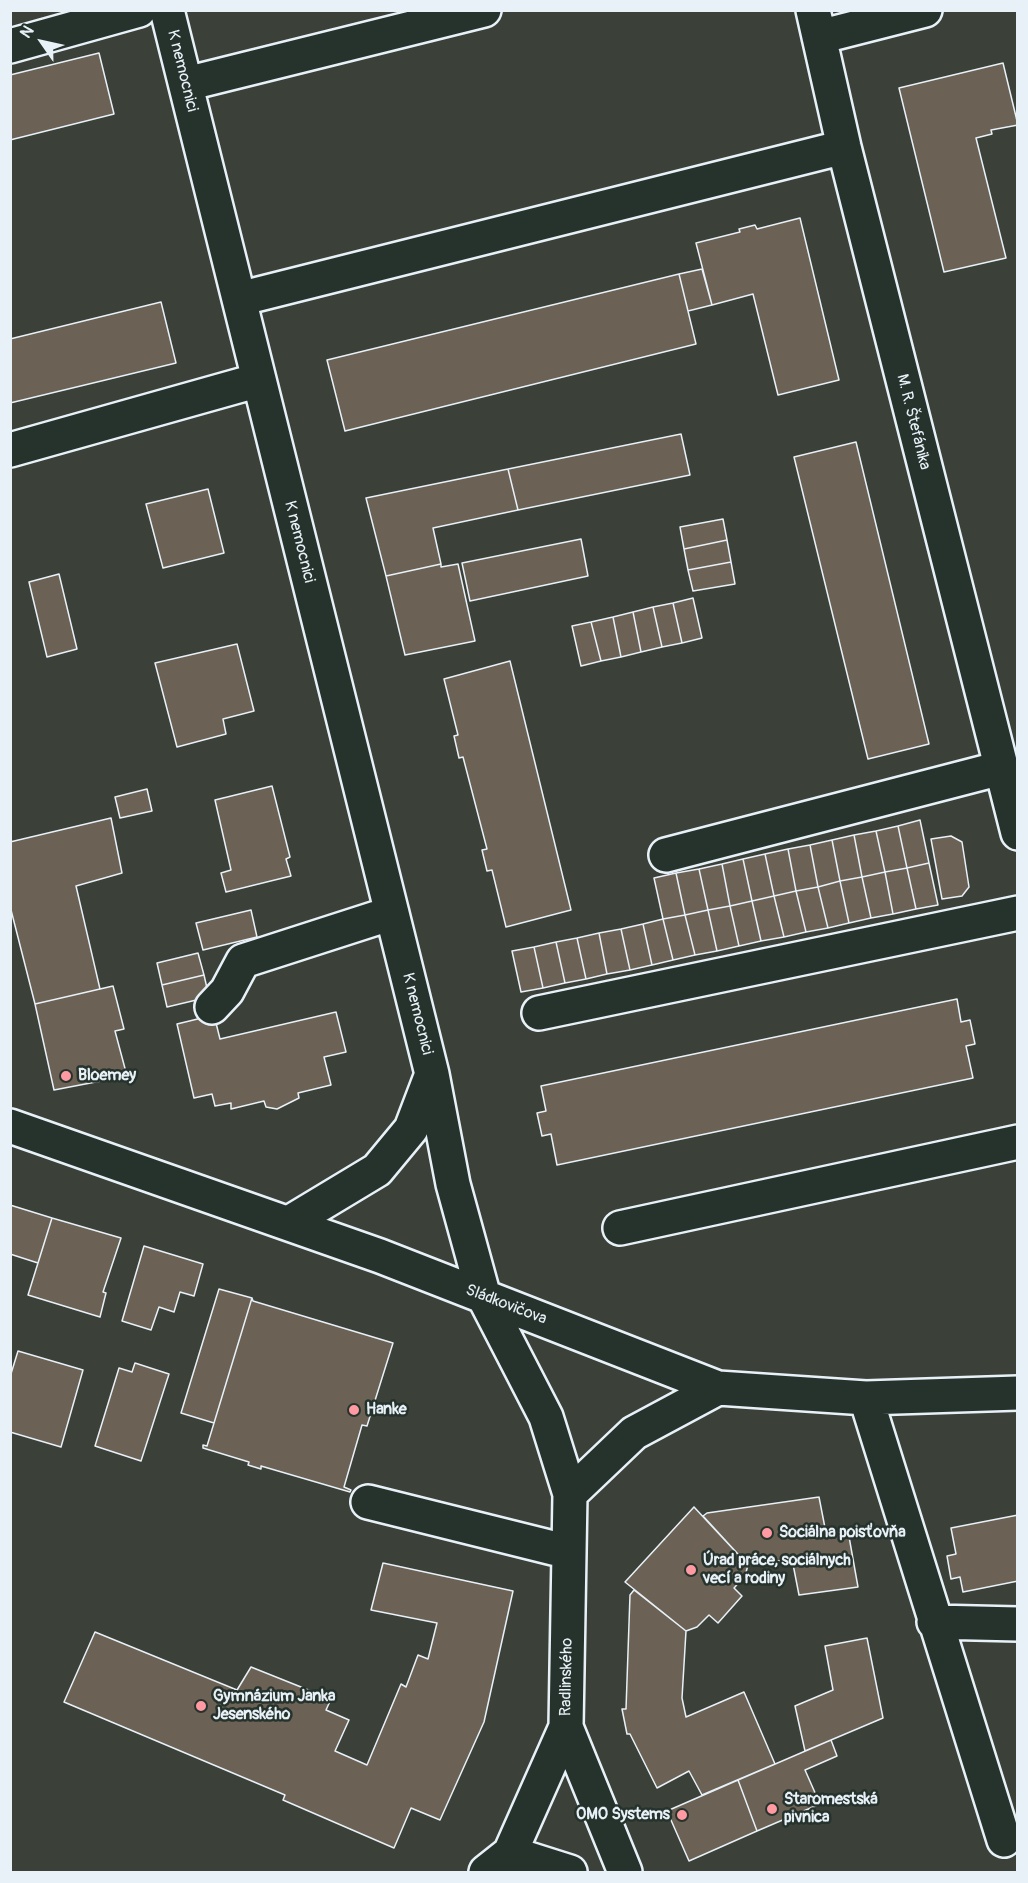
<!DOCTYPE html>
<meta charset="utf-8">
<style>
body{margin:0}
#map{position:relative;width:1028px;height:1883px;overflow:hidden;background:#3b4139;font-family:Pangolin,sans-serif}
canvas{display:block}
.frame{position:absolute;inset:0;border:12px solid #e8f1f8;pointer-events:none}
.north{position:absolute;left:12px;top:12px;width:60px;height:60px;-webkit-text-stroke:4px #26332d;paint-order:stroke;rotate:304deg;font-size:16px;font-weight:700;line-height:24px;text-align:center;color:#e8f1f8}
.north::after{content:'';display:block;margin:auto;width:21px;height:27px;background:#e8f1f8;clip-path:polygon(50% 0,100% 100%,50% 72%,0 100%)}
</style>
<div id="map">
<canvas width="1028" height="1883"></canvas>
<div class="frame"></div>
<div class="north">N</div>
</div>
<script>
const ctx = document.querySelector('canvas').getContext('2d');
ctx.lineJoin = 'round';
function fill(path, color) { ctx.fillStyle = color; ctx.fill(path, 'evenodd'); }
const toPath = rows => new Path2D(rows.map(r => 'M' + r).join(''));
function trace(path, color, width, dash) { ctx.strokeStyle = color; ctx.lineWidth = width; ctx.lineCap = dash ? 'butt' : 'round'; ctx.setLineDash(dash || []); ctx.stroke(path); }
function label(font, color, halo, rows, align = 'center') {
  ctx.font = font + ' Pangolin,sans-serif'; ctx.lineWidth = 5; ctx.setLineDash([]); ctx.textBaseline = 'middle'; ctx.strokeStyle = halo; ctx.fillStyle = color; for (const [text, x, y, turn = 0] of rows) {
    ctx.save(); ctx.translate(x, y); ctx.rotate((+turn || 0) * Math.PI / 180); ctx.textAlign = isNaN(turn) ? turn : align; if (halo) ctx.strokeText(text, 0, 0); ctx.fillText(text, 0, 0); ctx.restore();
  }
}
const building = toPath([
 [99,53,114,114,10,140,10,75,99,53],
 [1003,63,1018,125,991,130,992,134,976,138,1006,258,944,272,899,88,1003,63],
 [800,218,839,380,778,395,753,294,712,305,696,243,740,232,739,229,755,225,757,229,800,218],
 [702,269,712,305,688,311,679,274,702,269],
 [679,274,696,344,345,431,327,360,679,274],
 [161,302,176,363,10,403,10,339,161,302],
 [681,434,690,475,518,510,508,469,681,434],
 [856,442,929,744,868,759,794,457,856,442],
 [508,469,518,510,433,528,441,564,386,576,366,498,508,469],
 [208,489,224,553,163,568,146,504,208,489],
 [723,519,727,540,684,549,680,527,723,519],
 [581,539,588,576,470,601,462,563,581,539],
 [727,540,731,562,688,570,684,549,727,540],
 [731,562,735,584,693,591,688,570,731,562],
 [441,564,441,567,458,564,475,641,405,655,386,576,441,564],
 [59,574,77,649,47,657,29,582,59,574],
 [693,598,702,638,682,643,673,603,693,598],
 [673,603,682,643,662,647,653,607,673,603],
 [653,607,662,647,641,652,633,612,653,607],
 [633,612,641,652,621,657,613,617,633,612],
 [613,617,621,657,601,661,591,622,613,617],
 [591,622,601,661,581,666,572,626,591,622],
 [237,644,254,711,223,719,226,734,177,747,155,663,237,644],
 [510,661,571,910,506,927,492,870,487,871,482,850,487,849,463,757,459,758,454,736,458,735,444,679,510,661],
 [272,786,290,857,286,859,291,876,226,892,221,873,231,870,215,800,272,786],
 [147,789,152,811,120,818,115,797,147,789],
 [111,818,122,873,76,886,100,989,35,1004,10,906,10,842,111,818],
 [920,820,929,863,907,868,898,826,920,820],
 [898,826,907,868,885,872,876,831,898,826],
 [876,831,885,872,862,877,854,835,876,831],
 [854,835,862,877,840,881,832,840,854,835],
 [951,836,962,842,969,887,962,896,942,899,931,839,951,836],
 [832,840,840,881,818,887,810,845,832,840],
 [810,845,818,887,796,891,788,849,810,845],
 [788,849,796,891,774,896,765,854,788,849],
 [765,854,774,896,752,901,743,859,765,854],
 [743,859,752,901,730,906,722,864,743,859],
 [929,863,938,905,916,909,907,868,929,863],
 [722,864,730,906,708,910,699,869,722,864],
 [907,868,916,909,893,914,885,872,907,868],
 [699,869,708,910,685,915,676,873,699,869],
 [885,872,893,914,871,918,862,877,885,872],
 [676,873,685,915,663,919,654,878,676,873],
 [862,877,871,918,849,923,840,881,862,877],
 [840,881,849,923,828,928,818,887,840,881],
 [818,887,828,928,806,932,796,891,818,887],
 [796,891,806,932,784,937,774,896,796,891],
 [774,896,784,937,761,941,752,901,774,896],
 [752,901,761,941,739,946,730,906,752,901],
 [730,906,739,946,717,951,708,910,730,906],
 [251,910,257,937,203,950,196,923,251,910],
 [708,910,717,951,695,955,685,915,708,910],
 [685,915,695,955,673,960,663,919,685,915],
 [663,919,673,960,652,965,643,924,663,919],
 [643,924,652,965,630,970,621,929,643,924],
 [621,929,630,970,607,974,599,933,621,929],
 [599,933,607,974,586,979,577,938,599,933],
 [577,938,586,979,565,983,556,942,577,938],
 [556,942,565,983,543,988,534,947,556,942],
 [534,947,543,988,521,992,512,951,534,947],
 [198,953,204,975,162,985,157,963,198,953],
 [204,975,209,997,167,1007,162,985,204,975],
 [113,986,124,1029,115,1031,127,1076,54,1090,35,1004,113,986],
 [957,999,961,1022,970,1020,975,1044,966,1046,973,1078,557,1165,551,1134,542,1136,537,1113,546,1111,541,1086,957,999],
 [336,1012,346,1052,324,1057,331,1085,298,1093,299,1098,277,1109,266,1107,264,1101,231,1109,231,1103,215,1106,212,1094,194,1098,177,1024,214,1015,220,1039,336,1012],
 [10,1205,52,1218,38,1263,10,1254,10,1205],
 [52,1218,121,1238,103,1292,106,1293,100,1317,28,1295,52,1218],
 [144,1246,203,1264,194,1296,180,1292,174,1312,159,1307,151,1330,122,1321,144,1246],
 [219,1289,252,1298,214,1423,181,1413,219,1289],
 [252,1298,253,1301,393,1343,367,1426,362,1425,344,1487,351,1490,350,1492,261,1466,261,1469,248,1465,249,1462,203,1448,203,1445,207,1446,252,1298],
 [18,1351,83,1370,61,1447,10,1432,10,1377,18,1351],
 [135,1363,169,1374,141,1461,95,1446,119,1368,132,1372,135,1363],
 [819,1497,826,1533,848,1531,858,1587,799,1595,792,1559,748,1565,703,1516,707,1513,819,1497],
 [694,1507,748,1565,745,1576,734,1588,742,1596,718,1623,709,1615,697,1627,686,1631,625,1582,694,1507],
 [1018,1515,1018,1581,963,1592,960,1577,951,1579,947,1556,956,1554,951,1528,1018,1515],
 [383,1563,513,1591,484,1722,440,1820,411,1808,394,1848,283,1800,285,1795,64,1702,95,1632,237,1690,251,1667,331,1699,326,1710,349,1720,335,1751,367,1765,401,1684,406,1687,418,1655,428,1659,437,1623,371,1610,383,1563],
 [634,1590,686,1631,682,1698,686,1717,744,1692,775,1764,702,1795,689,1771,657,1788,630,1734,627,1734,622,1709,626,1709,630,1595,634,1590],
 [867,1638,883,1718,805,1751,795,1706,833,1690,825,1646,867,1638],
 [831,1740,837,1756,805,1770,820,1804,757,1831,738,1780,831,1740],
 [738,1780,757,1831,689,1861,667,1811,738,1780]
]);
fill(building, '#6b6155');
trace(building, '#e8f1f8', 1.5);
const minor = toPath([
 [167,10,432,1074,453,1184,484,1297,546,1417,570,1494,566,1727,510,1853,486,1872],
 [813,10,844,147,1018,833],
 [819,37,925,10],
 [10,46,139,10],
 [186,84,484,10],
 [239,299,844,147],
 [10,450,259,380],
 [666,855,1001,768],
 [212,1007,227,991,243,961,392,913],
 [539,1013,1018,913],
 [10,1126,380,1256,718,1388,866,1398,1018,1393],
 [289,1223,377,1170,411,1129,432,1074],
 [620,1228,1018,1142],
 [866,1398,1004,1840],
 [570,1494,634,1433,718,1388],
 [368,1502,569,1552],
 [934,1622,1018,1624],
 [566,1727,625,1872],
 [510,1853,570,1872]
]);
trace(minor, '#e8f1f8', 38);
trace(minor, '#26332d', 33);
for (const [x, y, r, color] of [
 [66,1076,6,"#ff9aa2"],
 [354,1410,6,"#ff9aa2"],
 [767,1533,6,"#ff9aa2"],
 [691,1570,6,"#ff9aa2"],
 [201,1706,6,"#ff9aa2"],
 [772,1809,6,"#ff9aa2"],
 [682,1815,6,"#ff9aa2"]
]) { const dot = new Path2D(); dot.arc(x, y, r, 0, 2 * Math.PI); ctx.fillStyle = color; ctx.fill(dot); trace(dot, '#26332d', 2); }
label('16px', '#e8f1f8', '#26332d', [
 ["K nemocnici",182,71,76],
 ["M. R. Štefánika",913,422,76],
 ["K nemocnici",299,542,76],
 ["K nemocnici",417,1014,76],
 ["Sládkovičova",506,1305,21],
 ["Radlinského",567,1677,-89]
]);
label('bold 16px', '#e8f1f8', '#26332d', [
 ["Bloemey",78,1076],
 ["Hanke",366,1410],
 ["Sociálna poisťovňa",779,1533],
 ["Úrad práce, sociálnych",703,1561],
 ["vecí a rodiny",703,1579],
 ["Gymnázium Janka",213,1697],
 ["Jesenského",213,1715],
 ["Staromestská",784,1800],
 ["pivnica",784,1818],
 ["OMO Systems",670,1815,"right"]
], 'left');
</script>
